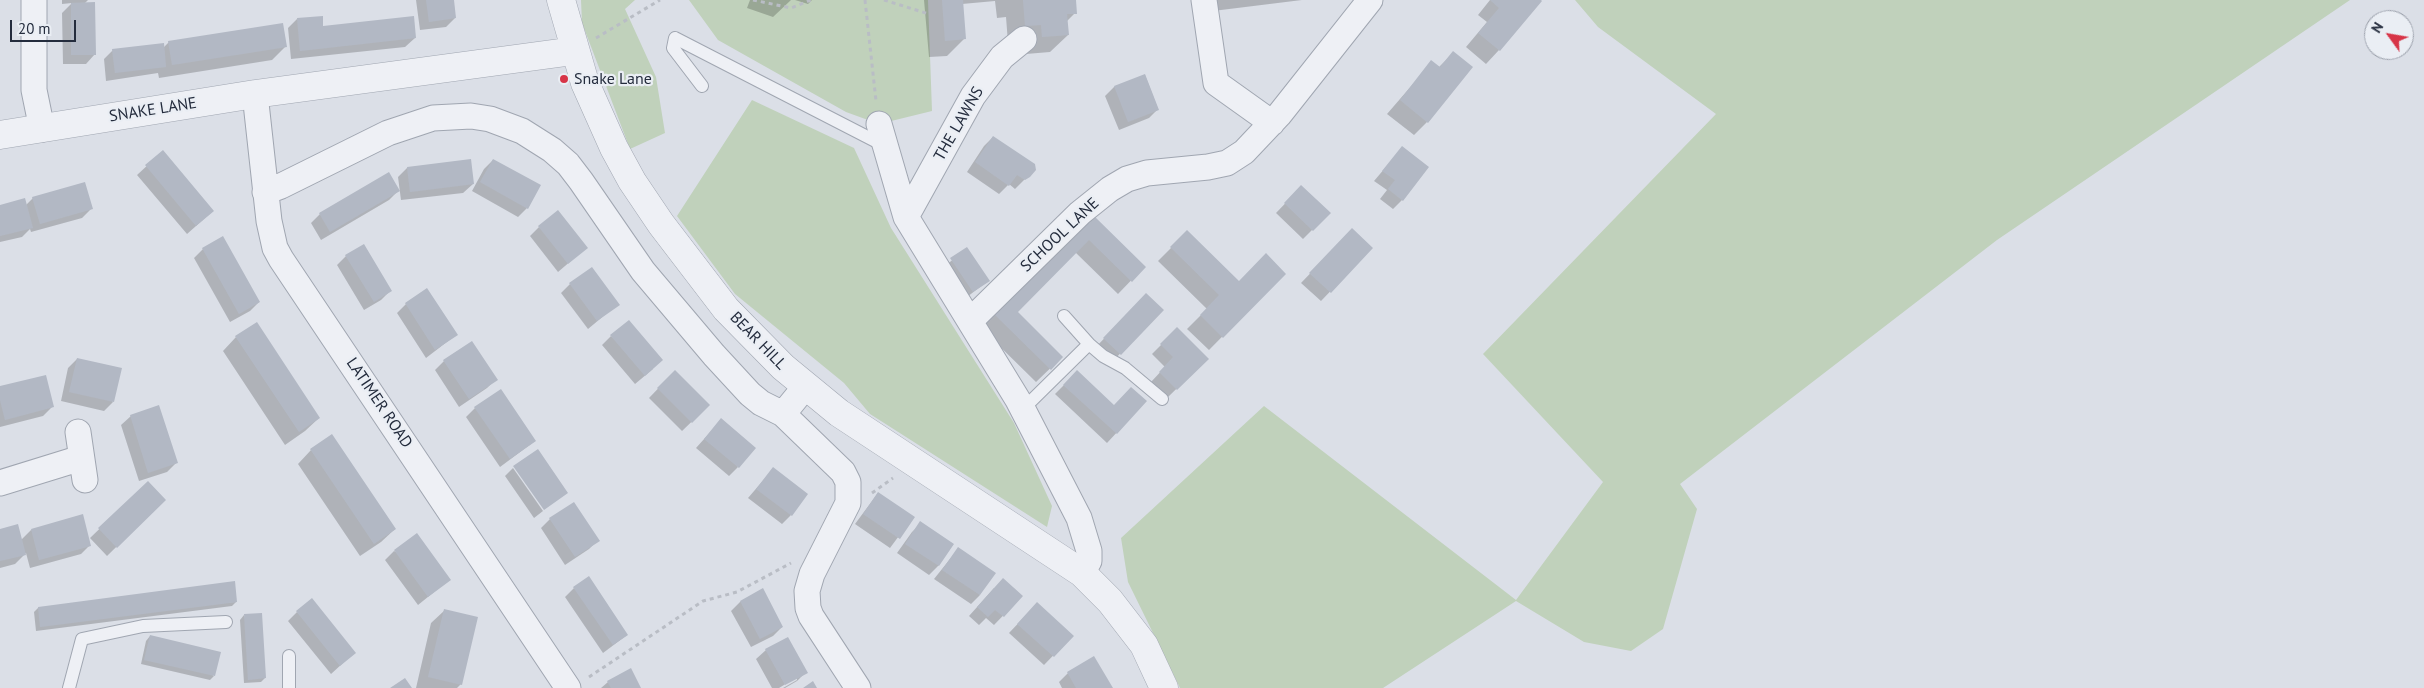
<!DOCTYPE html>
<style>
body{margin:0}
#map{position:relative;width:2424px;height:688px;overflow:hidden;background:#dbdfe7;font-family:"PT Sans",sans-serif}
canvas{display:block}
.north{position:absolute;left:2364px;top:10px;width:50px;height:50px;box-sizing:border-box;background:#eaeef4;border:1px solid #9ba0ab;border-radius:50%;rotate:302deg;font-size:14px;font-weight:700;line-height:20px;text-align:center;color:#242c3d}
.north::after{content:'';display:block;margin:auto;width:18px;height:22px;background:#d73447;clip-path:polygon(50% 0,100% 100%,50% 72%,0 100%)}
.scale{position:absolute;left:10px;top:20px;width:66px;height:22px;box-sizing:border-box;border:2px solid #242c3d;border-top:0;padding-left:6px;font-size:15px;line-height:18px;white-space:nowrap;color:#242c3d;-webkit-text-stroke:4px #eaeef4;paint-order:stroke}
</style>
<div id="map">
<canvas width="2424" height="688"></canvas>
<div class="north">N</div>
<div class="scale">20 m</div>
</div>
<script>
const ctx = document.querySelector('canvas').getContext('2d');
ctx.lineJoin = 'round';
function fill(path, color) { ctx.fillStyle = color; ctx.fill(path, 'evenodd'); }
const toPath = rows => new Path2D(rows.map(r => 'M' + r).join(''));
function trace(path, color, width, dash) { ctx.strokeStyle = color; ctx.lineWidth = width; ctx.lineCap = dash ? 'butt' : 'round'; ctx.setLineDash(dash || []); ctx.stroke(path); }
function label(font, color, halo, rows, align = 'center') {
  ctx.font = font + ' "PT Sans",sans-serif'; ctx.lineWidth = 4.5; ctx.setLineDash([]); ctx.textBaseline = 'middle'; ctx.strokeStyle = halo; ctx.fillStyle = color; for (const [text, x, y, turn = 0] of rows) {
    ctx.save(); ctx.translate(x, y); ctx.rotate((+turn || 0) * Math.PI / 180); ctx.textAlign = isNaN(turn) ? turn : align; if (halo) ctx.strokeText(text, 0, 0); ctx.fillText(text, 0, 0); ctx.restore();
  }
}
fill(toPath([
 [581,0,635,0,625,9,656,77,665,133,630,149,582,23],
 [689,0,928,0,932,111,879,124,846,112,718,40],
 [1575,0,2350,0,1997,240,1680,484,1697,509,1663,629,1631,651,1584,642,1516,601,1383,688,1180,688,1128,582,1121,538,1264,406,1516,600,1603,482,1483,354,1716,114,1598,27],
 [752,100,854,148,891,228,1014,423,1052,506,1047,527,870,414,844,383,735,294,677,216]
]), '#c0d1bb');
fill(toPath([
 [62,0,88,0,84,4,95,54,86,64,63,64,62,13,72,3,62,4],
 [416,0,453,0,455,18,446,27,420,30],
 [750,0,791,0,773,17,747,8],
 [795,0,812,0,808,4],
 [924,0,1074,0,1075,13,1066,22,1068,35,1050,52,1026,54,1008,43,1006,17,997,18,995,1,962,4,965,38,947,56,929,57],
 [1211,0,1302,0,1213,11],
 [1490,0,1539,0,1499,50,1486,64,1466,47,1487,22,1478,15],
 [297,19,322,27,415,38,405,47,291,59,288,28],
 [169,42,285,47,272,60,159,78,158,73,106,81,104,59,113,50,163,48],
 [1453,53,1427,122,1414,135,1387,114,1432,62,1439,67],
 [1145,75,1158,109,1149,118,1119,130,1105,96,1114,87],
 [993,137,1035,169,1015,189,1009,184,999,194,967,172,984,146],
 [1402,148,1402,200,1393,209,1380,199,1387,190,1374,181],
 [163,151,213,211,187,234,137,175],
 [493,160,527,208,518,217,472,191,484,169],
 [407,168,473,184,463,193,401,200,398,177],
 [1301,187,1329,213,1303,239,1276,213],
 [398,191,389,200,321,240,311,223,320,214],
 [33,198,91,209,82,218,31,232,30,229,22,237,0,242,0,206,26,205],
 [1092,215,1144,267,1118,294,1075,252,1016,312,1062,357,1036,382,981,328],
 [539,227,586,248,558,272,530,236],
 [1352,230,1371,249,1321,301,1301,283],
 [1187,232,1239,283,1284,274,1209,350,1187,329,1207,309,1158,261],
 [203,249,259,302,250,311,230,322,194,258],
 [967,249,988,281,963,300,942,268],
 [346,256,390,291,381,300,364,310,337,265],
 [570,284,618,304,588,329,561,293],
 [1146,295,1162,310,1111,363,1095,348],
 [406,304,456,335,426,358,397,313],
 [1177,329,1207,359,1167,398,1151,382,1165,367,1152,354],
 [611,336,653,369,635,384,602,345],
 [236,337,319,418,305,431,285,445,223,351],
 [77,359,113,402,104,411,61,401,68,368],
 [444,361,496,379,487,388,459,407,435,370],
 [675,371,709,405,682,431,649,398],
 [1077,372,1114,406,1146,401,1107,443,1055,394],
 [0,388,52,407,43,416,0,427],
 [475,408,535,441,500,467,466,417],
 [131,416,176,463,167,472,139,481,121,425],
 [713,429,738,467,729,476,696,448],
 [311,450,395,529,381,542,360,556,298,464],
 [513,468,543,511,534,518,505,476],
 [773,469,791,515,782,524,748,498],
 [148,482,164,500,107,556,90,538],
 [878,493,913,517,890,548,855,524],
 [574,503,598,540,589,549,565,565,541,528,550,519],
 [921,523,953,544,938,566,929,575,897,553,912,532],
 [0,530,21,540,31,530,90,545,81,554,30,568,26,553,15,564,0,568],
 [958,549,980,595,971,604,934,579],
 [394,551,449,580,418,605,385,560],
 [574,588,627,635,603,653,565,597],
 [994,588,1022,596,994,625,986,618,979,625,969,616],
 [762,590,782,627,773,636,751,647,731,611,740,602],
 [236,602,232,606,36,631,34,612,38,608],
 [445,610,461,684,457,688,416,688,431,623],
 [297,612,354,653,331,674,288,621],
 [1028,613,1072,636,1044,665,1009,633],
 [244,615,265,678,261,682,244,683,240,620],
 [150,636,214,676,210,680,141,664,146,641],
 [787,638,806,672,797,681,785,688,783,688,797,680,797,677,779,688,772,688,756,659,766,650],
 [1068,673,1111,688,1062,688,1059,682],
 [608,682,640,688,601,688]
]), '#0003');
fill(toPath([
 [426,0,454,0,456,18,429,22],
 [942,0,963,0,966,39,945,41],
 [1023,0,1076,0,1077,14,1067,14,1069,35,1042,37,1041,25,1025,26],
 [1490,0,1541,0,1542,1,1500,51,1478,33,1499,8],
 [95,2,96,55,71,55,71,3],
 [323,16,323,26,414,16,416,38,300,51,297,18],
 [283,23,287,47,172,65,168,41],
 [164,43,166,67,115,73,112,49],
 [1453,51,1473,67,1428,123,1400,100,1431,60,1440,67],
 [1145,74,1159,110,1128,122,1114,86],
 [993,136,1035,164,1036,170,1030,177,1025,180,1017,175,1009,186,975,162],
 [1402,146,1429,167,1403,201,1388,189,1395,180,1382,171],
 [163,150,214,211,196,226,145,165],
 [471,159,474,184,410,192,407,167],
 [493,159,541,185,528,209,480,182],
 [389,172,400,191,330,232,319,213],
 [85,182,93,209,40,224,32,197],
 [1301,185,1331,213,1313,231,1284,203],
 [25,198,33,228,0,236,0,205],
 [558,210,588,248,568,264,538,226],
 [1092,214,1146,267,1132,282,1089,240,1018,312,1063,357,1051,370,993,313],
 [1352,228,1373,248,1331,293,1309,273],
 [1187,230,1239,281,1266,253,1286,274,1223,338,1200,315,1219,295,1170,247],
 [223,236,260,302,239,314,202,248],
 [364,244,392,291,374,302,345,255],
 [967,247,990,281,973,292,950,258],
 [592,267,620,305,597,321,569,283],
 [427,288,458,335,435,350,405,303],
 [1146,293,1164,310,1121,355,1103,338],
 [629,320,663,360,645,376,610,335],
 [257,322,320,418,299,432,235,336],
 [1177,327,1209,359,1177,390,1159,372,1173,357,1160,344],
 [472,341,498,380,469,399,443,360],
 [77,358,122,368,114,402,69,392],
 [675,370,710,405,692,423,657,388],
 [1077,370,1114,405,1131,387,1147,401,1117,434,1063,385],
 [46,375,54,407,5,420,0,400,0,386],
 [501,389,536,441,510,459,474,407],
 [159,405,178,463,148,473,130,415],
 [721,418,756,448,739,468,704,439],
 [332,434,396,529,374,544,310,449],
 [538,449,568,493,544,510,513,466],
 [773,467,808,494,792,516,756,489],
 [148,481,166,500,117,548,98,528],
 [878,492,915,517,900,539,863,514],
 [574,502,600,541,575,557,549,518],
 [83,514,91,546,39,560,31,529],
 [920,521,954,544,939,566,905,544],
 [18,524,26,555,0,561,0,529],
 [417,533,451,580,428,597,394,550],
 [958,547,996,573,980,595,942,570],
 [589,576,628,635,613,645,573,587],
 [1003,578,1023,596,1004,617,995,610,988,617,977,607],
 [235,581,237,602,40,627,38,607],
 [763,588,783,627,760,639,740,601],
 [312,598,356,653,340,666,296,611],
 [1037,602,1074,636,1054,657,1017,624],
 [444,609,478,617,462,685,428,677],
 [262,613,266,678,248,680,244,614],
 [150,635,221,652,215,676,144,660],
 [788,637,808,673,785,685,765,649],
 [1094,656,1113,688,1076,688,1067,672],
 [631,668,641,688,611,688,607,681],
 [405,678,412,688,390,688],
 [813,681,817,688,803,688]
]), '#b2b8c4');
const service = toPath([
 [702,86,673,48,675,38,885,146],
 [1089,344,1103,356,1125,368,1162,399],
 [1023,409,1089,344,1064,316],
 [69,688,82,639,143,626,226,622],
 [289,688,289,656]
]);
const minor = toPath([
 [34,0,34,90,42,129],
 [1204,0,1216,83,1272,123],
 [255,94,269,221,275,248,281,259,568,688],
 [879,124,906,217,1018,400,1079,518,1089,551,1089,561,1082,573],
 [265,192,281,186,388,133,433,118,471,116,490,119,522,131,552,150,568,164,581,181,643,271,714,355,750,394,761,403,783,414,843,472,848,482,848,503,812,574,807,591,808,608,811,616,858,688],
 [906,217,973,96,1002,57,1024,39],
 [971,320,1080,213,1110,189,1127,179,1147,173,1208,167,1227,163,1244,152,1279,115,1370,0],
 [783,414,805,387],
 [78,432,85,480],
 [0,483,81,458]
]);
const tertiary = toPath([
 [561,0,585,83,614,148,632,181,661,224,726,309,783,367,839,413,1082,573,1110,601,1144,645,1164,688],
 [0,135,255,94,574,51]
]);
trace(service, '#a0a6b1', 14);
trace(minor, '#a0a6b1', 27);
trace(tertiary, '#a0a6b1', 29);
trace(toPath([
 [753,0,791,8,811,0],
 [865,0,876,101],
 [884,0,929,14],
 [596,38,660,0],
 [872,493,893,478],
 [589,677,703,601,737,592,791,563]
]), '#b9bdc5', 3, [4, 4]);
trace(service, '#eef0f5', 12);
trace(minor, '#eef0f5', 25);
trace(tertiary, '#eef0f5', 28);
for (const [x, y, r, color] of [
 [564,79,5,"#d73447"]
]) { const dot = new Path2D(); dot.arc(x, y, r, 0, 2 * Math.PI); ctx.fillStyle = color; ctx.fill(dot); trace(dot, '#eaeef4', 2); }
label('16px', '#242c3d', '#eaeef4', [
 ["Snake Lane",574,79]
], 'left');
label('16px', '#242c3d', '#eaeef4', [
 ["SNAKE LANE",153,110,-9],
 ["THE LAWNS",959,124,-60],
 ["SCHOOL LANE",1060,235,-43],
 ["BEAR HILL",758,341,46],
 ["LATIMER ROAD",379,403,56]
]);
</script>
